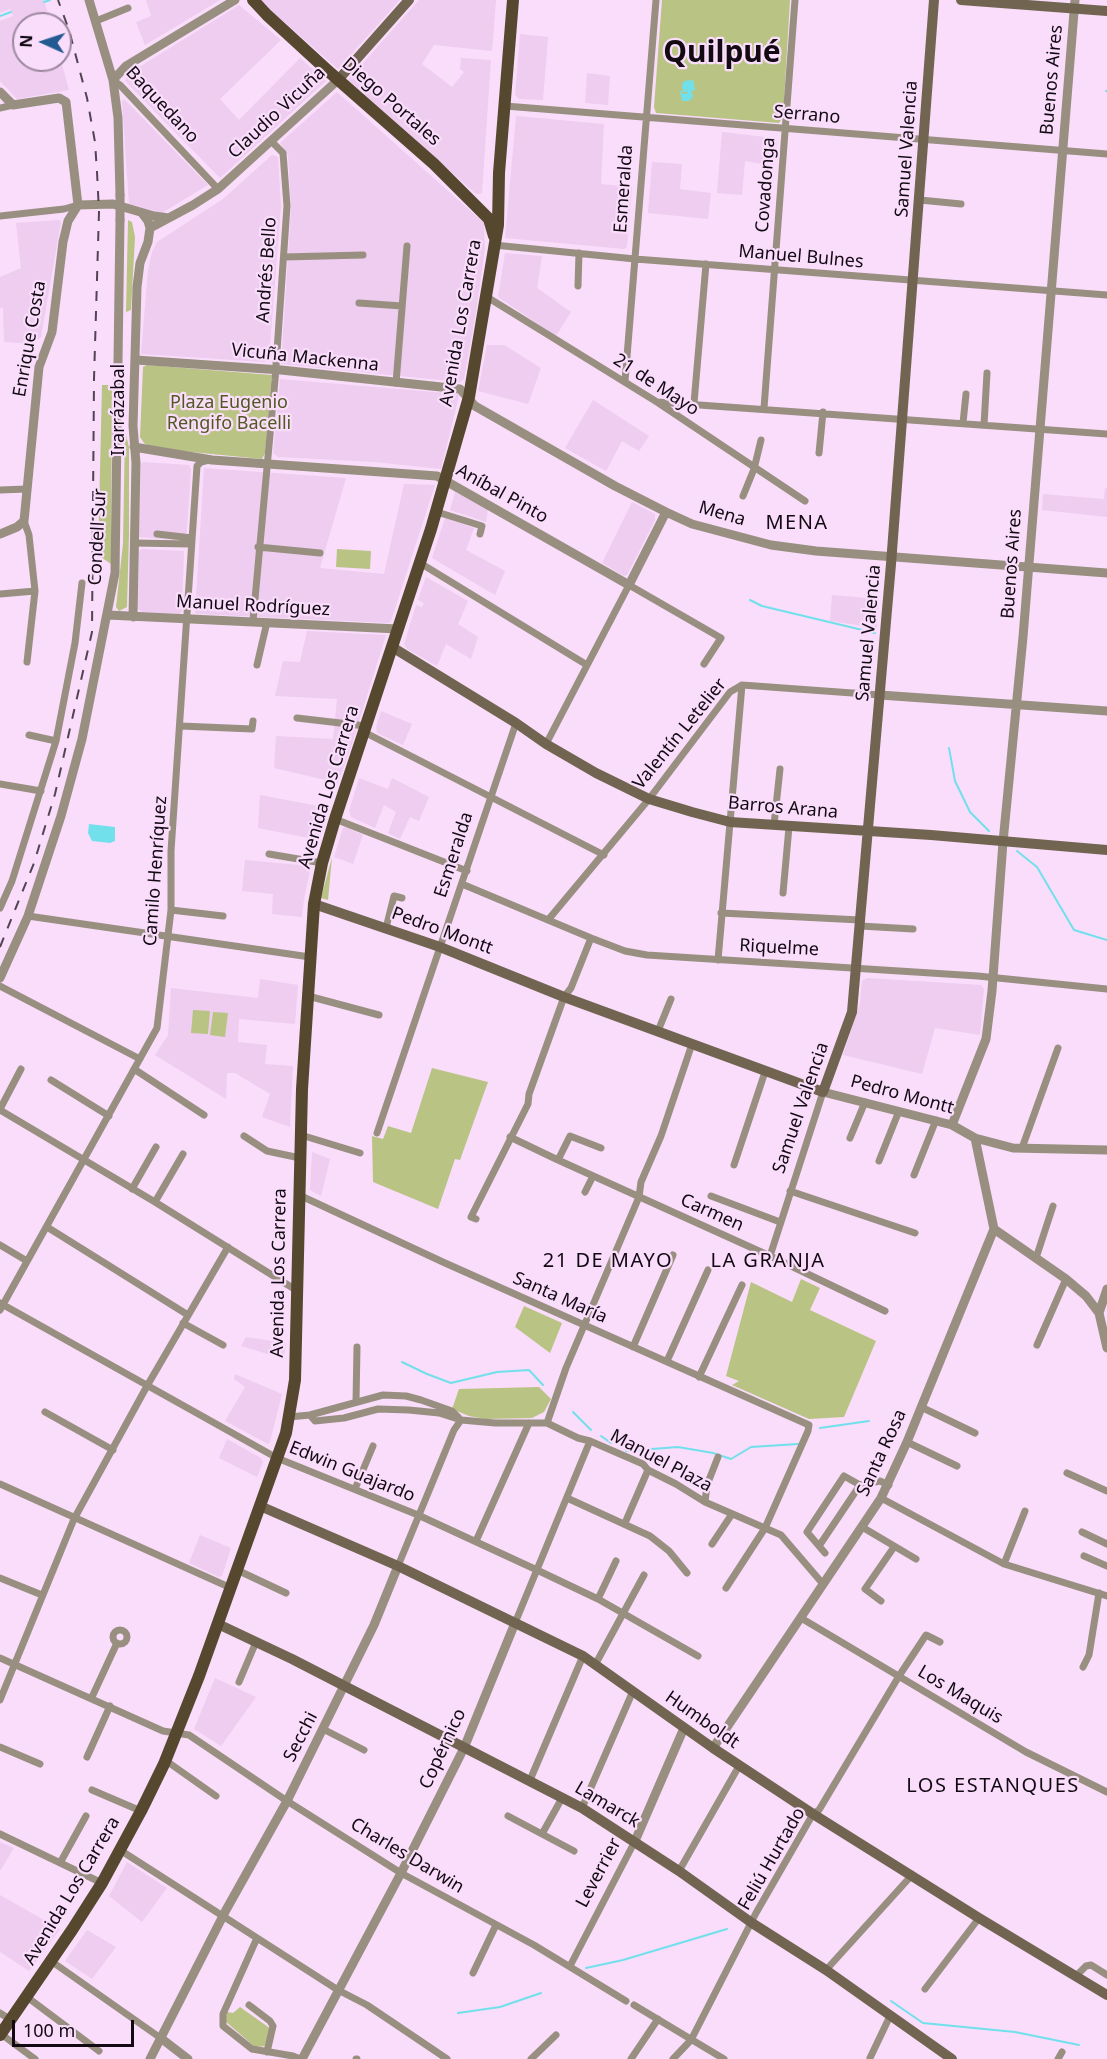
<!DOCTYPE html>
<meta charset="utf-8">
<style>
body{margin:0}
#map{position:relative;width:1107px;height:2059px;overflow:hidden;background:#f9ddfb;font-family:"Noto Sans",sans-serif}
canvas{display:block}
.north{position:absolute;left:12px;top:12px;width:60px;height:60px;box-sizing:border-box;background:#f9ddfb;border:2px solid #9d889e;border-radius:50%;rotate:273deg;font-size:16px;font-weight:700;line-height:24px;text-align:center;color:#120913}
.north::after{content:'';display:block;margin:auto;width:21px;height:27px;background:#235a92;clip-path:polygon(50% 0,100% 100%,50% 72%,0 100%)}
.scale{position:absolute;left:12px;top:2020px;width:122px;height:27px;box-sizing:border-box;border:3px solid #120913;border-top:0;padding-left:8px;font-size:18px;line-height:21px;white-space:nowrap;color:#120913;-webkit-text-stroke:4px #f9ddfb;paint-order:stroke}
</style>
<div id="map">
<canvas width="1107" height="2059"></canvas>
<div class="north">N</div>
<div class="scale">100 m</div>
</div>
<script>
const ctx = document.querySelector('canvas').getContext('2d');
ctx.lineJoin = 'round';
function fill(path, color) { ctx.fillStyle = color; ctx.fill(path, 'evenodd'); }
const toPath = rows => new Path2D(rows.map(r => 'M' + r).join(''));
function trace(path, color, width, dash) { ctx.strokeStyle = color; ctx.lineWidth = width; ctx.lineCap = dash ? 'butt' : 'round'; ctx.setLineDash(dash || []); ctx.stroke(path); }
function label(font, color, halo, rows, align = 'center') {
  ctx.font = font + ' "Noto Sans",sans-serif'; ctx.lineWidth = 4.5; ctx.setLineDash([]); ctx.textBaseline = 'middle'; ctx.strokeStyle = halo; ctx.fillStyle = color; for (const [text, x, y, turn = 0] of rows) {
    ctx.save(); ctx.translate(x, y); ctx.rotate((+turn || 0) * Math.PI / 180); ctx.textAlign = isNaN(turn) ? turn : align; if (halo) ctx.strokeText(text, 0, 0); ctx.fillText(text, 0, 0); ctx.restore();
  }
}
fill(toPath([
 [0,0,44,0,51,24,24,24,24,60,60,60,60,57,69,90,17,99,0,81,0,21,13,16,10,9,0,13],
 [146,0,220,0,145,45,136,22,151,16],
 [259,0,400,0,338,69],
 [419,0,496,0,492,51,434,45,422,64,452,87,464,72,460,69,461,58,491,60,482,193,480,194,476,194,348,80],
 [239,5,281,40,220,99,239,120,300,58,326,81,220,178,125,81,128,74],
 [520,34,548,37,543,100,519,99,515,95],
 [587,73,610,76,608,105,585,103],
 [337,92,484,223,485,249,476,313,464,379,460,382,281,364,291,209,288,155,280,143],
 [125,100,208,185,162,213,129,204,122,101],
 [516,116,604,124,601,184,632,187,627,247,624,249,505,238],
 [722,132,774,138,777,142,774,166,745,161,742,195,717,193],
 [272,155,278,157,281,206,269,358,265,362,141,354,148,270,152,252,157,242,223,199],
 [652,162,682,164,680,189,711,193,708,219,648,213],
 [59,220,61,222,41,337,36,341,35,344,4,342,3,308,0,308,0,277,21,268,16,223],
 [505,253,542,256,537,288,571,312,556,336,498,297],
 [487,345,504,345,541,368,528,404,478,391],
 [280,379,458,394,459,396,441,469,374,462,278,457,273,453],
 [593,400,649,436,639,451,622,441,606,471,565,448],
 [143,462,189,465,191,469,186,541,139,537,141,465],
 [204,468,346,478,320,568,384,574,404,484,435,485,391,621,389,623,197,614,195,613],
 [1105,488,1107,488,1107,517,1042,510,1043,494,1104,499],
 [455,492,488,509,486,522,450,510],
 [632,502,655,514,655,520,627,575,624,576,602,563],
 [445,518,474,528,466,550,505,571,495,595,432,558],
 [142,549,184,551,182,611,180,614,142,612,138,609,139,551],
 [426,577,468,601,458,624,478,637,471,659,446,644,437,666,407,649,404,644,416,605,422,607,424,603,418,600],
 [832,595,879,599,877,628,830,621],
 [307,631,386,635,351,747,338,783,274,768,276,736,333,739,337,699,275,696,283,661,300,662],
 [381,711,412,724,403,745,377,733,376,727],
 [359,778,388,789,392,778,429,797,419,821,410,817,400,839,388,833,396,812,384,805,375,828,351,817,349,811],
 [260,795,329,808,319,840,258,828],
 [346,827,363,835,353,864,334,857,343,828],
 [245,860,311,866,304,899,302,917,272,914,273,894,242,891],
 [867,978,981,985,984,989,980,1035,935,1028,922,1074,843,1055,860,1003,862,981],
 [260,979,298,985,295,1024,239,1019,238,1042,267,1045,265,1064,293,1066,290,1127,262,1117,270,1094,235,1073,227,1073,226,1099,155,1055,168,1035,171,988,258,998],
 [312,1152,330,1159,321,1196,310,1190],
 [246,1337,286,1343,284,1359,241,1346],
 [235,1374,282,1394,270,1442,268,1444,225,1421,245,1387,234,1379],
 [227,1439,261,1458,263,1462,257,1477,219,1458],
 [200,1535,231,1548,222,1576,219,1577,189,1563],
 [215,1678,256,1697,221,1746,194,1729],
 [0,1842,14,1848,0,1871],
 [127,1862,167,1888,142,1922,109,1896],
 [0,1895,60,1929,29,1971,0,1952],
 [87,1930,116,1947,92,1979,65,1961]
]), '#eecdf0');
fill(toPath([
 [662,0,790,0,783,117,779,123,656,113,654,107],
 [128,220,132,222,135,237,131,310,126,312],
 [147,365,272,375,265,453,262,459,151,448,144,443,140,437,143,367],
 [102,385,112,385,111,564,98,555],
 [125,431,129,447,129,534,127,607,119,611,116,607,123,544],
 [337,549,371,551,370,569,336,567],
 [332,857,328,900,321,898],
 [193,1010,210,1011,208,1034,191,1033],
 [213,1012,228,1013,225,1037,210,1035],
 [432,1068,488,1082,460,1160,455,1159,438,1209,373,1182,372,1136,383,1139,388,1126,411,1133],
 [801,1279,820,1288,810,1310,876,1341,844,1417,809,1419,732,1385,739,1381,726,1376,751,1282,792,1302],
 [524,1306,562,1323,550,1353,515,1327],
 [539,1387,551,1399,544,1412,532,1418,486,1419,469,1416,452,1409,459,1389],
 [240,2007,271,2029,266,2046,255,2047,225,2021,227,2012,233,2013]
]), '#b9c384');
fill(toPath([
 [693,80,695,90,692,91,691,89,693,97,689,101,682,101,680,91,682,91,683,94,688,93,687,89,687,92,683,92,682,86,684,81],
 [89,824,115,827,115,841,110,843,92,841,88,833]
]), '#72e0eb');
trace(toPath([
 [44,2,50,0],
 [0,16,11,12],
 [1106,91,1107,91],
 [750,600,762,606,875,633],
 [949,748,955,781,970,812,989,831],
 [1017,851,1037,867,1074,930,1107,940],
 [402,1362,427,1374,451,1383,497,1372,529,1370,543,1385],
 [573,1412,591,1430],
 [820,1428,869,1421],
 [601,1436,611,1443],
 [626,1451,678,1447,713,1453,731,1459,751,1447,798,1444],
 [586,1968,623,1960,727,1929],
 [891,2001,923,2023,1015,2032,1079,2045],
 [458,2013,500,2007,541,1993]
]), '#72e0eb', 2);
trace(toPath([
 [96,21,128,8],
 [113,80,120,85,218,189],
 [505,106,1107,154],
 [0,108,13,105],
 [920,200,961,204],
 [0,216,64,209,78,205],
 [494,245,635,259,1107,295],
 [284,257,363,255],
 [578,286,579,253],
 [487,297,657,402,805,501],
 [359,303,402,306],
 [625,381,656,0],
 [396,383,407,246],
 [657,402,1107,434],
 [694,403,706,264],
 [764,408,795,0],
 [963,423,966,394],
 [984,425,987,373],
 [819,453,823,412],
 [0,490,27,489],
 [743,496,754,469,761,440],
 [437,512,482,526,480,534],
 [24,521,29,535,35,591,27,662],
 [157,534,192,538],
 [134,543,191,544],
 [258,547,320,553],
 [420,563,587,665],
 [0,594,35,591],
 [253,621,275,380,287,206,283,153,271,141],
 [257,665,267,622],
 [297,718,366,726],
 [181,726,252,729,253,721],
 [364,732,604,855],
 [29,735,56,741],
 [546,744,629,585,721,638,704,664],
 [0,784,41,791],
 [335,819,467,871],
 [774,825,780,769],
 [269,854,322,863],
 [462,884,591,938,625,951,647,955,978,976,1107,989],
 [783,893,789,827],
 [0,908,12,881,56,741,75,643,82,583],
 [171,910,223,916],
 [721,913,860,920],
 [28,916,310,957],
 [548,920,649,799,730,692,742,685,880,695],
 [860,926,913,929],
 [386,928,394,896,402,898],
 [718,960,742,685],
 [0,986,140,1059],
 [308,996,379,1015],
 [658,1031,671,999],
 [134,1069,204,1115],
 [51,1080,109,1116],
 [0,1109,21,1069],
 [0,1110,155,1202,296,1290],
 [377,1133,516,723],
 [301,1135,360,1153],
 [244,1136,267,1151,300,1158],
 [510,1137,558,1160,570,1136,601,1148],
 [850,1138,865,1102],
 [1022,1148,1058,1048],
 [558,1160,770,1256,885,1311],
 [879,1161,899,1111],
 [734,1165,765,1072],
 [914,1175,936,1120],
 [132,1189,156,1147],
 [790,1191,915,1233],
 [585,1192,593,1176],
 [299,1195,445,1263,809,1425,808,1431,765,1528,726,1588],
 [711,1196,780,1222],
 [155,1202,183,1154],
 [476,1219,471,1217,528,1104,529,1094,564,997,571,988,591,938],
 [47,1227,188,1315],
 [0,1245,27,1261],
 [770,1256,823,1092],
 [1036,1258,1053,1206],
 [0,1303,277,1458,418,1515,537,1570,598,1599,698,1656],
 [0,1310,157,1028,171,910,171,851,197,466,201,462,209,460],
 [183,1323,223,1345],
 [1037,1345,1066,1279],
 [633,1347,673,1255],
 [667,1361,708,1270],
 [699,1377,742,1285],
 [356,1402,357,1347],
 [921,1407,975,1433],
 [45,1412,113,1450],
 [310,1415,315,1421,344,1418,378,1409,409,1410,439,1413,461,1420,495,1423,547,1423,578,1438,590,1441,643,1464,648,1470,676,1484,705,1502,781,1535,823,1584],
 [289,1417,310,1415,383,1395,406,1396,421,1400,452,1411,459,1418],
 [547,1423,566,1368,639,1197,641,1182,661,1136,692,1044],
 [907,1442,957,1466],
 [1067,1473,1107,1491],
 [0,1484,231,1588],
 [860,1485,819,1546,807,1532,844,1476,860,1485,880,1481,889,1485],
 [355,1489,373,1446],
 [567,1498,650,1536,669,1551,687,1573],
 [881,1498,1004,1564,1107,1596],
 [705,1502,707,1485,718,1457],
 [625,1523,648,1470],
 [862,1527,916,1559],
 [1082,1532,1107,1544],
 [476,1541,529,1423],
 [712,1544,732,1514],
 [819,1546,825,1553],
 [1084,1556,1107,1566],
 [1004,1564,1025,1511],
 [398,1566,454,1430,461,1420],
 [237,1570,286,1593],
 [0,1578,42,1595],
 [598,1599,616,1561],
 [881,1601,865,1589,894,1547],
 [801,1618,1026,1752,1107,1792],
 [515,1623,590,1441],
 '113 1637a7 7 0 1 1 14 0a7 7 0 1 1-14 0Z',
 [0,1658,163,1731,189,1735,287,1801,401,1873,534,1945,626,2001],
 [595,1665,644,1575],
 [1083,1667,1089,1655,1099,1593],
 [239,1682,256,1642],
 [92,1697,117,1643],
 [0,1700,74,1519,147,1386,228,1247],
 [323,1729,364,1750],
 [0,1747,40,1764],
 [87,1757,110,1706],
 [165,1760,216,1796],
 [530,1780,583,1656],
 [92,1790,141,1811],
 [582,1808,633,1691],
 [508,1816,574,1851],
 [0,1834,102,1883],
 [542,1834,562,1798],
 [120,1850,338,1990,367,2005,447,2059],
 [60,1863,86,1816],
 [679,1871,739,1766],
 [257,1938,223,2014,223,2026,252,2049,293,2056,300,2059],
 [51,1961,162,2039],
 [570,1966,635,1841],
 [826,1970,912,1875],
 [473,1973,496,1925],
 [1076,1976,1086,1966,1091,1965,1107,1975],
 [925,1989,979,1918],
 [27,1997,99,2051],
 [249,2005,270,2021,273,2026,267,2052],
 [634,2005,724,2059],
 [0,2013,11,2020],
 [1,2034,35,2059],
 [870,2058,890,2016],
 [356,2059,357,2059],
 [531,2059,556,2035],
 [631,2059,658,2019],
 [673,2059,691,2040,756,1913,813,1814,819,1810,899,1676,926,1635,940,1642],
 [1058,2059,1062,2052]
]), '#988f81', 7);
trace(toPath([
 [89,0,113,80,118,118,120,195],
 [113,80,126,66,235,0],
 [0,92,13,105,59,98,66,102,78,205],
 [78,205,113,204,154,216,169,218],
 [150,228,193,205,218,189,338,80],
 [136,360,281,370,460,389,475,406,615,486,666,512,692,524,771,545,816,551,1107,573],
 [134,447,212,460,437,476,629,585,666,512],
 [0,534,17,527,24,521,39,367,52,332,63,242,68,221,78,205],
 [108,615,398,629],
 [133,617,136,463,133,426,137,287,140,263,148,242,150,228,148,221,142,213],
 [880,695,1107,711],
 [0,978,28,916,61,816,82,739,115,573,120,220],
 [823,1092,952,1125,975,1138,1013,1148,1107,1150],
 [952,1125,986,1039,992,991,1003,842,1023,637,1075,0],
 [994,1229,1066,1279,1086,1296,1099,1313],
 [1107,1289,1099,1313,1107,1348],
 [713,1748,881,1498,907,1442,994,1229,975,1138],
 [635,1841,684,1728],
 [162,2039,188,2059],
 [150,2059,226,1910,287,1801,374,1625,398,1566],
 [302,2059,401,1873,464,1748,515,1623]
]), '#988f81', 9);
trace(toPath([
 [961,0,1107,11],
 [338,80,409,0],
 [392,647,516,723,546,744,596,773,649,799,692,812,730,822,931,835,1107,850],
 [314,904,440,947,564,997,823,1092,852,1012,891,564,934,0],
 [260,1506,398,1566,583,1656,713,1748,813,1814,979,1918,1107,1995],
 [218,1624,292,1659,582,1808,679,1871,752,1923,826,1970,952,2059]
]), '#716551', 10);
trace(toPath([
 [253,0,267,15,327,70,434,164,489,219,494,236],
 [0,2035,72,1930,102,1883,141,1811,164,1764,199,1676,286,1433,295,1380,302,1089,314,904,322,863,335,819,431,529,469,397,498,225,499,173,513,0]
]), '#56472f', 12);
trace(toPath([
 [0,947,34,863,55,794,92,632,94,379,99,212,97,172,95,142,87,98,69,30,58,0]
]), '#534454', 2, [10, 10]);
trace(toPath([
 [120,220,120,195]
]), '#988f81', 9);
label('18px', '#120913', '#f9ddfb', [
 ["Buenos Aires",1052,80,-85],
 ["Diego Portales",391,102,41],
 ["Baquedano",162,105,47],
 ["Claudio Vicuña",277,113,-43],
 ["Serrano",807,115,5],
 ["Samuel Valencia",907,149,-86],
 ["Covadonga",766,185,-86],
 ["Esmeralda",624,189,-86],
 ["Manuel Bulnes",801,257,5],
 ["Andrés Bello",267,270,-86],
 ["Avenida Los Carrera",461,323,-80],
 ["Enrique Costa",30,339,-80],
 ["Vicuña Mackenna",305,358,6],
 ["21 de Mayo",656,385,33],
 ["Irarrázabal",119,410,-90],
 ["Aníbal Pinto",502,494,29],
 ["Mena",722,514,16],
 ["Condell Sur",98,537,-87],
 ["Buenos Aires",1012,564,-86],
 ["Manuel Rodríguez",253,606,3],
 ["Samuel Valencia",869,633,-85],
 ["Valentín Letelier",680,734,-51],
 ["Avenida Los Carrera",329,787,-73],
 ["Barros Arana",783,808,5],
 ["Esmeralda",454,855,-72],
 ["Camilo Henríquez",156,871,-86],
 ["Pedro Montt",442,931,20],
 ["Riquelme",779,948,3],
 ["Pedro Montt",902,1095,15],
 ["Samuel Valencia",801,1108,-71],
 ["Carmen",712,1213,24],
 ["Avenida Los Carrera",279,1273,-89],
 ["Santa María",560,1298,24],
 ["Santa Rosa",882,1453,-65],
 ["Manuel Plaza",661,1461,28],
 ["Edwin Guajardo",352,1472,22],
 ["Los Maquis",960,1695,31],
 ["Humboldt",702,1720,35],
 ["Secchi",301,1737,-63],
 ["Copérnico",443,1749,-65],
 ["Lamarck",607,1805,31],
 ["Charles Darwin",407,1856,31],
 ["Feliú Hurtado",772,1859,-60],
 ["Leverrier",599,1873,-62],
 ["Avenida Los Carrera",72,1891,-59]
]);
label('18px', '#515921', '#f9ddfb', [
 ["Plaza Eugenio",229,403],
 ["Rengifo Bacelli",229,424]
]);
ctx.letterSpacing = '1.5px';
label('20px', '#120913', '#f9ddfb', [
 ["MENA",797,523],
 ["21 DE MAYO",608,1261],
 ["LA GRANJA",768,1261],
 ["LOS ESTANQUES",993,1786]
]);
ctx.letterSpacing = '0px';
label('bold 30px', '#120913', '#f9ddfb', [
 ["Quilpué",722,53]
]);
</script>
